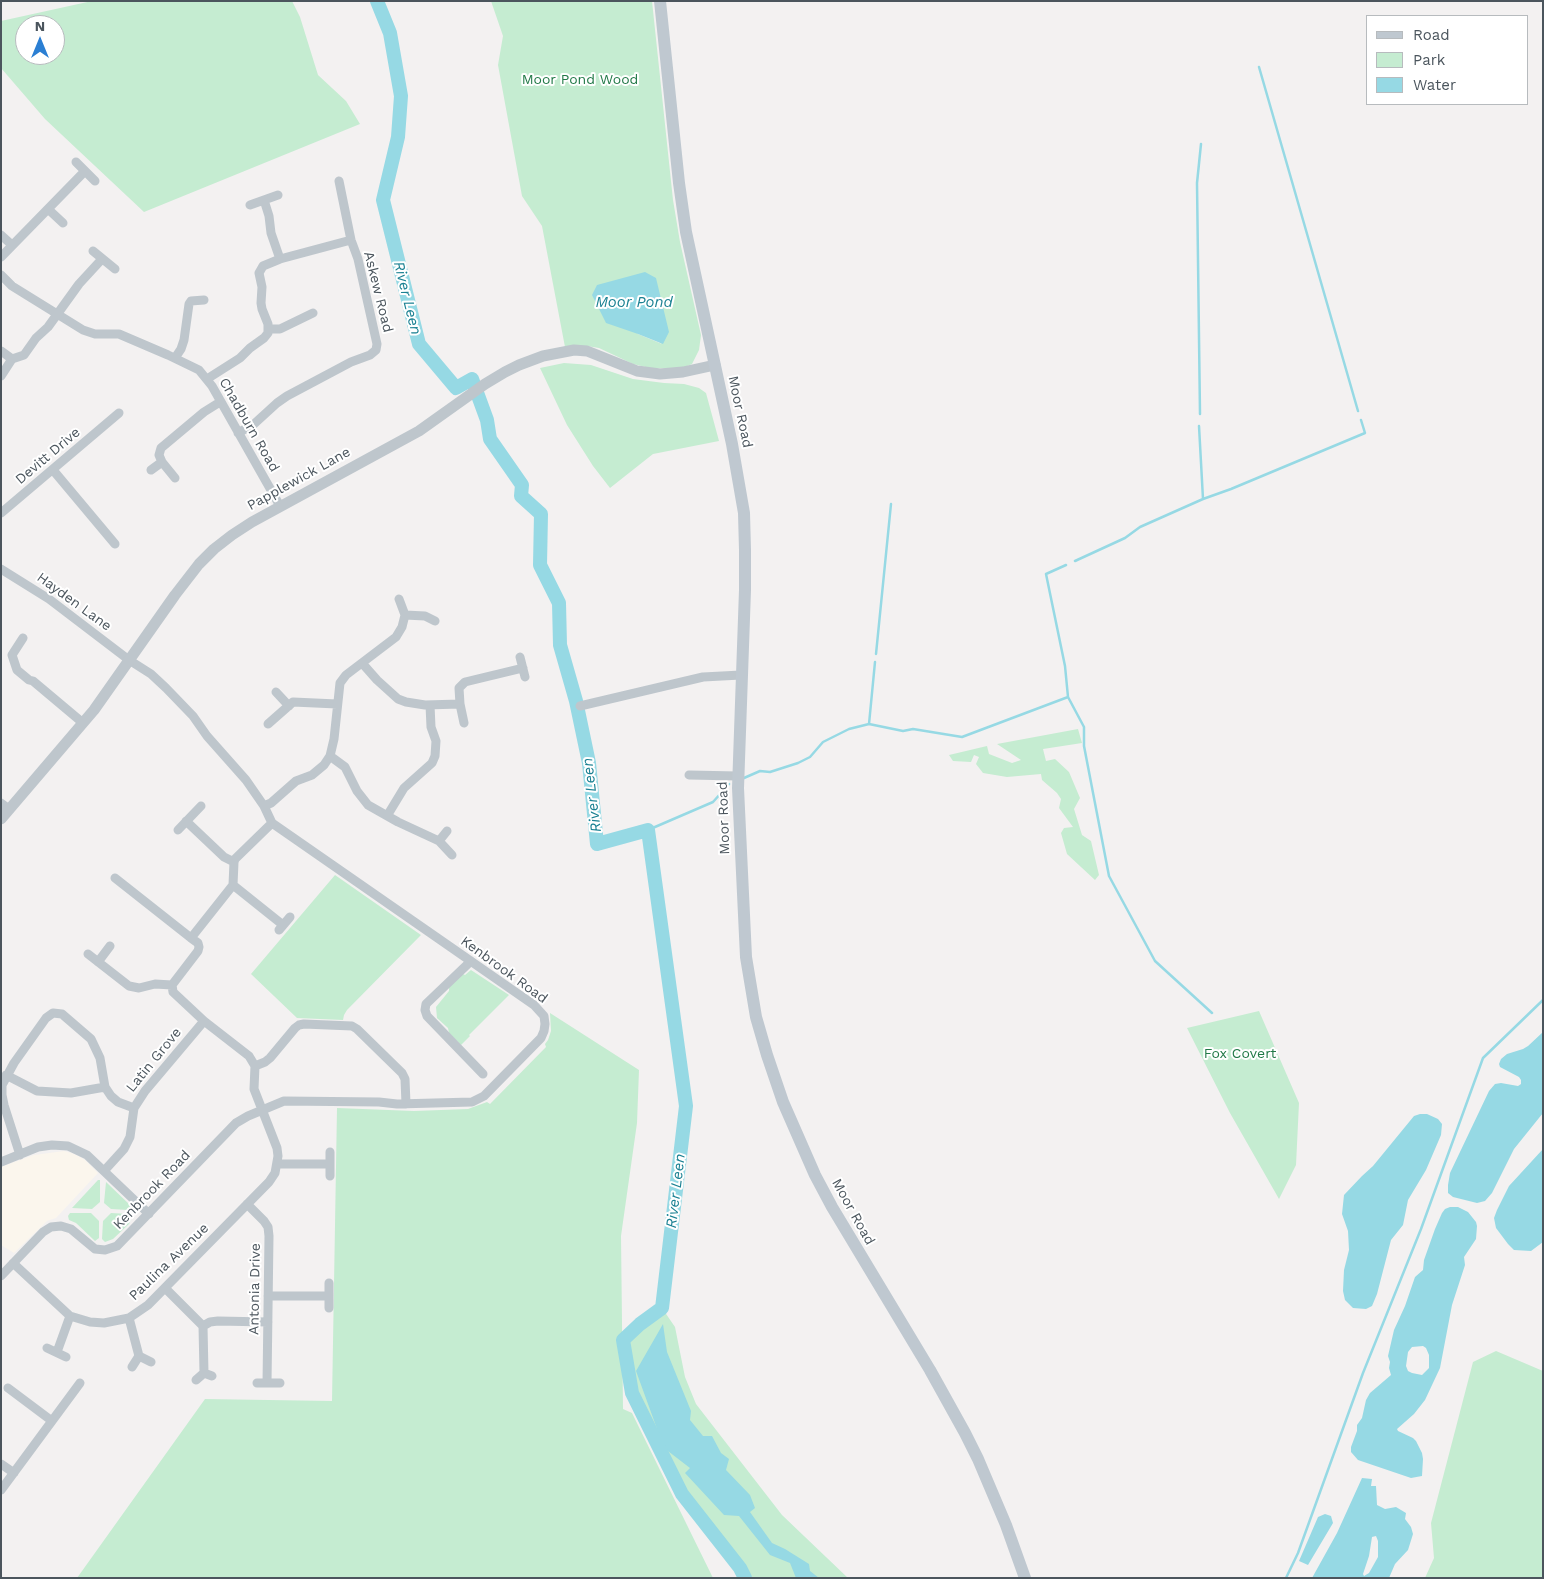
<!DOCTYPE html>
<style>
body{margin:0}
#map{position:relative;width:1544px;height:1579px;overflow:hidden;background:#f3f1f1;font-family:"Work Sans",sans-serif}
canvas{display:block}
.frame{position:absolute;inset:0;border:2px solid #4b555d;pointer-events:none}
.legend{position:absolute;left:1366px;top:15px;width:162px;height:90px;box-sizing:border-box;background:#fff;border:1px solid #b7bbbe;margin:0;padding:6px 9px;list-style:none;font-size:15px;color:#4b555d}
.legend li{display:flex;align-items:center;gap:10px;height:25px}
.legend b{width:25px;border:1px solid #b7bbbe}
.north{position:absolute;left:15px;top:15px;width:50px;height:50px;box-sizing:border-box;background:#fff;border:1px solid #b7bbbe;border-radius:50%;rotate:0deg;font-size:14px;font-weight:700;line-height:20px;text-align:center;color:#4b555d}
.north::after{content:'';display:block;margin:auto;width:18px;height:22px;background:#2b7fd3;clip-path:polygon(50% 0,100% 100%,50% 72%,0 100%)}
</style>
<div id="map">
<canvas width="1544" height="1579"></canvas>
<div class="frame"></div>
<ul class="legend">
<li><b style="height:6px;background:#bfc8d0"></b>Road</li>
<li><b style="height:14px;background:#c5ecd1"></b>Park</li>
<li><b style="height:14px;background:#96d9e4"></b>Water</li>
</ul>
<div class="north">N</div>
</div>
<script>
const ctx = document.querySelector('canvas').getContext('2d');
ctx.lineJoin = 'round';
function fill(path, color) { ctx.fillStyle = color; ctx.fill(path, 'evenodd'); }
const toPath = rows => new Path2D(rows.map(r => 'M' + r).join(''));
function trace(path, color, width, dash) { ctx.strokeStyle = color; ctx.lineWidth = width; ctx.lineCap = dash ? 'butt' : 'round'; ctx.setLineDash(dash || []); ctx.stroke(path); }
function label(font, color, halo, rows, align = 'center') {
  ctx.font = font + ' "Work Sans",sans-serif'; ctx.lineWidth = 4; ctx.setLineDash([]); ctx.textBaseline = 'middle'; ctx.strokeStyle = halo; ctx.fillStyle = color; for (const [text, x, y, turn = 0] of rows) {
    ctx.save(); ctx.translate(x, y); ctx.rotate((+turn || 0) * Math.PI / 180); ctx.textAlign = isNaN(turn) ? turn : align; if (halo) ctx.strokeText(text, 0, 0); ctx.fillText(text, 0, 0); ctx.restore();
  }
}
fill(toPath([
 [64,1151,74,1154,85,1160,98,1173,56,1218,47,1221,14,1253,1,1245,1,1167,34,1155]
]), '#fbf6ed');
fill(toPath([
 [92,1,292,1,300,17,318,75,346,101,360,124,144,212,45,119,1,68,1,21],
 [25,25,55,25,55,55,25,55],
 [491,1,652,1,673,200,680,242,701,335,699,350,692,364,680,369,650,368,633,364,599,348,587,346,565,347,542,226,522,196,498,65,503,36],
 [592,295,662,344,638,334],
 [564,363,591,365,633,379,664,383,684,384,699,388,706,393,719,441,653,454,610,488,593,466,567,425,540,368],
 [1078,729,1082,743,1043,749,1046,761,1055,759,1069,772,1080,798,1074,809,1082,835,1091,841,1099,875,1095,880,1067,854,1061,833,1064,828,1073,827,1059,808,1061,799,1057,793,1042,780,1041,774,1007,777,983,773,976,764,979,757,974,755,971,762,953,761,949,755,987,746,989,754,1012,763,1021,760,997,744],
 [335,875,421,935,347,1010,344,1015,343,1020,297,1018,251,974],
 [471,970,509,995,469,1035,470,1036,461,1045,449,1033,448,1028,437,1018,436,1007,449,991,449,987,463,974,465,975],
 [1259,1011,1299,1103,1296,1165,1279,1199,1230,1113,1187,1028],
 [550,1013,639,1070,637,1123,621,1236,623,1409,632,1413,713,1578,77,1578,205,1399,332,1401,337,1108,414,1111,468,1109,487,1102,490,1104,546,1047,545,1044,548,1040,551,1031],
 [98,1180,100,1180,100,1202,92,1209,72,1208],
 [106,1182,129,1204,130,1207,129,1210,111,1209,104,1203],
 [70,1213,91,1213,99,1221,99,1238,95,1241,76,1223,69,1220,68,1216],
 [111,1213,129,1214,132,1217,129,1224,113,1239,105,1242,102,1239,103,1221],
 [662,1308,675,1327,685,1377,696,1404,782,1515,848,1578,745,1578,740,1568,682,1494,632,1393,623,1340,640,1324],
 [1496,1351,1543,1371,1543,1578,1425,1578,1434,1558,1431,1523,1473,1362]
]), '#c5ecd1');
fill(toPath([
 [645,272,656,278,669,332,663,344,638,334,606,323,592,295,597,285],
 [1543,1032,1543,1113,1514,1149,1492,1193,1485,1201,1477,1203,1453,1197,1448,1193,1448,1185,1450,1173,1489,1091,1495,1084,1501,1083,1518,1086,1521,1084,1521,1080,1519,1077,1500,1067,1499,1064,1501,1059,1507,1054,1523,1049,1528,1046],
 [1420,1114,1427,1114,1438,1119,1442,1124,1441,1135,1426,1170,1408,1200,1403,1225,1391,1240,1377,1294,1372,1306,1366,1309,1353,1308,1345,1300,1343,1291,1344,1270,1349,1250,1348,1231,1342,1214,1344,1195,1362,1176,1373,1166,1414,1116],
 [1543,1149,1543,1242,1531,1251,1514,1250,1508,1244,1496,1228,1494,1218,1497,1210,1509,1186],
 [1450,1207,1458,1207,1468,1212,1476,1222,1477,1226,1476,1239,1464,1257,1465,1265,1452,1305,1440,1368,1425,1400,1414,1414,1397,1429,1398,1431,1413,1438,1416,1441,1422,1453,1423,1459,1422,1476,1411,1478,1358,1460,1351,1452,1351,1447,1357,1431,1357,1425,1362,1418,1366,1400,1370,1393,1391,1375,1389,1368,1390,1362,1388,1356,1394,1330,1405,1306,1415,1277,1423,1270,1424,1260,1435,1229,1442,1213,1445,1209],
 [1423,1346,1426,1348,1429,1355,1429,1368,1422,1375,1412,1373,1408,1371,1406,1366,1408,1352,1412,1347],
 [663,1324,667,1352,691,1411,690,1420,703,1436,712,1436,721,1453,729,1459,726,1470,750,1495,755,1508,750,1512,772,1543,785,1549,809,1564,810,1571,819,1578,796,1578,790,1563,770,1555,739,1516,724,1515,685,1473,690,1468,664,1448,636,1371],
 [1362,1478,1372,1479,1371,1486,1376,1486,1377,1505,1385,1509,1396,1507,1406,1513,1405,1519,1411,1527,1413,1534,1408,1550,1395,1564,1389,1578,1312,1578,1337,1533],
 [1376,1536,1378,1541,1378,1557,1369,1573,1364,1576,1363,1574,1369,1556,1372,1537],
 [1325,1514,1331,1516,1333,1523,1308,1565,1299,1561,1318,1517]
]), '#96d9e4');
trace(toPath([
 [1259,67,1358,411],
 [1200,414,1197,183,1201,144],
 [1199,426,1203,499],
 [1075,561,1125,538,1140,527,1203,499,1231,489,1365,433,1361,420],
 [1066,565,1046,574,1065,666,1068,697,1084,727,1084,746,1109,876,1155,961,1212,1013],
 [876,654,891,504],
 [869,724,875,662],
 [744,778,760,771,770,772,798,763,810,757,823,742,849,729,869,724,903,731,913,729,962,737,1068,697],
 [648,830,713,802,729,784],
 [1286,1578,1298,1553,1363,1373,1421,1229,1483,1058,1543,1000]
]), '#96d9e4', 2.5);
trace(toPath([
 [377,1,390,33,401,96,398,137,383,200,419,344,456,388,472,379,487,420,490,439,522,485,521,496,541,514,540,565,559,603,560,645,576,701,589,763,597,844,648,830,686,1106,662,1308,640,1324,623,1340,632,1393,682,1494,740,1568,745,1578]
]), '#96d9e4', 14);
trace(toPath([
 [76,162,95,181],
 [264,200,269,216,271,233,280,259],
 [250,205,278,195],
 [48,209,63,223],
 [1,235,12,245],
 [93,251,115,269],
 [1,257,85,171],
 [1,275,12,286,83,330,95,334,119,334,168,355,199,370,212,386,280,506],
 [269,329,280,329,313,313],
 [1,351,12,359,24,355,36,338,48,327,79,284,102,259],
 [175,358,181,349,184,340,189,304,191,301,204,300],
 [1,376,12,359],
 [207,379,240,358,250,348,264,338,268,333,268,324,262,309,261,303,262,287,259,273,263,266,280,259,351,240],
 [238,433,254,424,277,403,287,396,351,362,370,355,376,350,377,344,358,259,351,240,339,181],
 [53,470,115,544],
 [151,470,162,462],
 [175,478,162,462,159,455,161,448,204,412,220,402],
 [1,513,119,413],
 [1,569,49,599,129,660,151,674,166,688,193,716,207,736,246,780,264,806,272,823,534,1005,544,1016,545,1024,544,1031,541,1038,484,1096,472,1102,397,1104,379,1102,284,1101,248,1116,236,1123,117,1246,105,1250,95,1249,71,1229,61,1226,51,1227,43,1232,1,1276],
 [405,615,425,616,435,621],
 [23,638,12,655,17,670,29,680,33,681,83,723],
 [520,657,525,677],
 [362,663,377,680,398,699,406,702,425,705,460,704,459,688,465,682,523,668],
 [276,692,289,706],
 [460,704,464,723],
 [580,706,703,677,741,675],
 [268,724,293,702,337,704],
 [330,756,345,767,357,791,368,805,398,822,439,841,452,855],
 [689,775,738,776],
 [1,803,9,809],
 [264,806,271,803,296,781,312,775,324,765,330,756,334,739,340,683,346,675,396,637,402,627,405,615,399,599],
 [387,816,404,788,432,763,435,756,436,741,431,727,430,705],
 [186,821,224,857,234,862],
 [178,830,201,806],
 [439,841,447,831],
 [115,878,191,938],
 [233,885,283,925],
 [279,930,290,917],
 [88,954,129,986,139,988,155,984,172,985],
 [471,961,426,1004,425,1010,427,1016,483,1074],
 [98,962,110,946],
 [255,1066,265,1062,270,1058,295,1028,299,1025,304,1024,352,1026,357,1029,402,1073,405,1079,406,1104],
 [6,1075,37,1091,71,1093,105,1087],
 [20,1155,4,1105,2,1095,2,1085,14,1063,46,1018,53,1013,62,1014,91,1039,100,1058,105,1087,111,1096,118,1102,134,1108],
 [1,1162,38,1147,52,1145,68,1146,87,1155,149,1214],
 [278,1164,330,1164],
 [104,1171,124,1149,130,1137,134,1108,145,1091,204,1021],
 [330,1176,330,1152],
 [247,1204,264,1221,268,1227,269,1236,267,1383],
 [13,1263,70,1316,90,1322,104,1323,129,1318,148,1305,269,1182,275,1173,278,1156,277,1148,254,1089,255,1066,249,1056,204,1021,173,992,172,985,198,951,199,947,198,943,191,938,233,885,234,862,235,859,272,823],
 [165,1288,203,1326,204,1373,212,1376],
 [268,1296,329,1296],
 [329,1308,329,1283],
 [129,1318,139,1356,132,1367],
 [203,1326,210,1322,218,1321,268,1322],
 [47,1348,66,1357],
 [57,1352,70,1316],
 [139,1356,151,1362],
 [196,1380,204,1373],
 [257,1383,280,1383],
 [8,1388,52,1421],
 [1,1464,14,1473],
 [1,1490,80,1383]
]), '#bec6cc', 9);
trace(toPath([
 [1,819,94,710,175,595,199,564,214,549,232,535,252,522,419,431,485,384,505,372,519,365,543,356,574,350,587,351,637,371,660,374,683,372,715,365]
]), '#bec6cc', 11);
trace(toPath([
 [660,1,679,183,686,232,732,444,744,513,745,550,745,590,738,788,746,957,756,1017,767,1055,783,1102,815,1175,832,1207,930,1370,965,1433,978,1459,1006,1525,1025,1578]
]), '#bfc8d0', 12);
label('14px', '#217947', '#fff', [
 ["Moor Pond Wood",580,80],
 ["Fox Covert",1240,1054]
]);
label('14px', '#4b555d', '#fff', [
 ["Askew Road",378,292,76],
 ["Moor Road",740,412,78],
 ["Chadburn Road",249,425,60],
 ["Devitt Drive",48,456,-40],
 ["Papplewick Lane",299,479,-29],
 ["Hayden Lane",74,602,36],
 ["Moor Road",724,818,-92],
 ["Kenbrook Road",504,970,36],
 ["Latin Grove",154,1060,-51],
 ["Kenbrook Road",152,1190,-46],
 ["Moor Road",853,1212,61],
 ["Paulina Avenue",169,1262,-44],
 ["Antonia Drive",255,1289,-89]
]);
label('italic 15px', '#1a8092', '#fff', [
 ["River Leen",407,298,76],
 ["Moor Pond",634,303],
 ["River Leen",592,795,-97],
 ["River Leen",676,1191,-83]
]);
</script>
